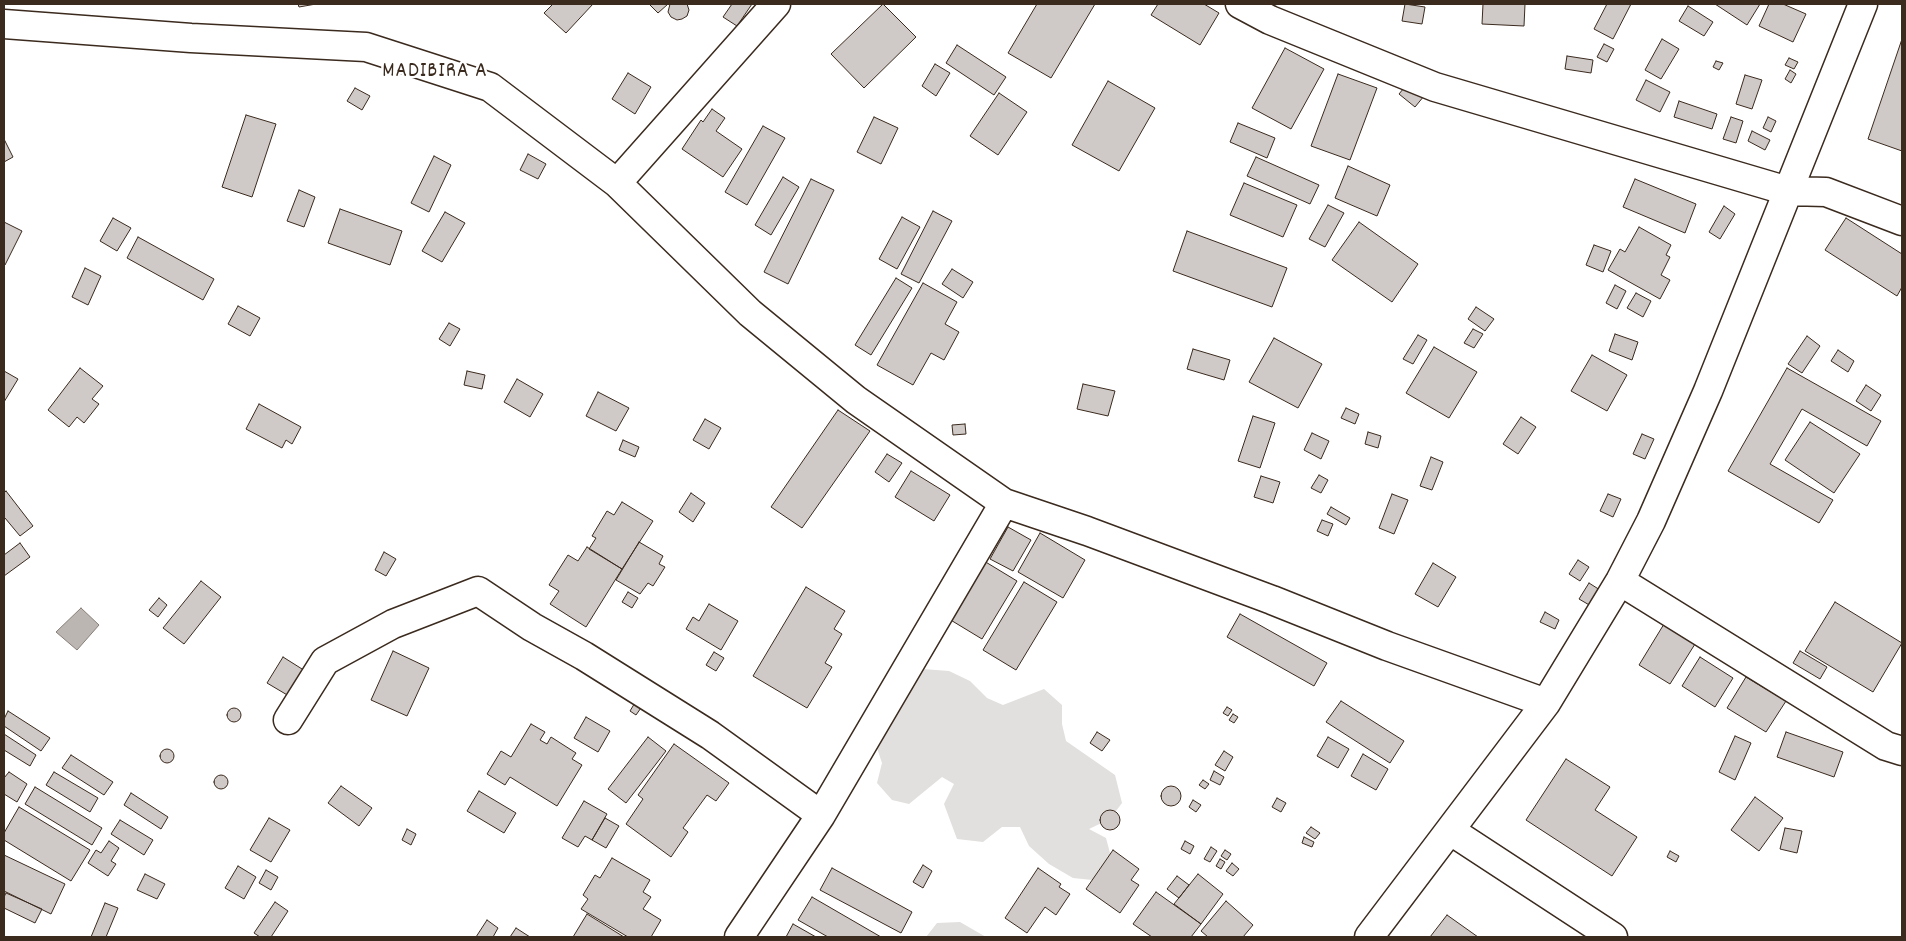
<!DOCTYPE html>
<style>
body{margin:0}
#map{position:relative;width:1906px;height:941px;overflow:hidden;background:#fff;font-family:Dekko,sans-serif}
canvas{display:block}
.frame{position:absolute;inset:0;border:5px solid #3b2a1e;pointer-events:none}
</style>
<div id="map">
<canvas width="1906" height="941"></canvas>
<div class="frame"></div>
</div>
<script>
const ctx = document.querySelector('canvas').getContext('2d');
ctx.lineJoin = 'round';
function fill(path, color) { ctx.fillStyle = color; ctx.fill(path, 'evenodd'); }
const toPath = rows => new Path2D(rows.map(r => 'M' + r).join(''));
function trace(path, color, width, dash) { ctx.strokeStyle = color; ctx.lineWidth = width; ctx.lineCap = dash ? 'butt' : 'round'; ctx.setLineDash(dash || []); ctx.stroke(path); }
function label(font, color, halo, rows, align = 'center') {
  ctx.font = font + ' Dekko,sans-serif'; ctx.lineWidth = 5; ctx.setLineDash([]); ctx.textBaseline = 'middle'; ctx.strokeStyle = halo; ctx.fillStyle = color; for (const [text, x, y, turn = 0] of rows) {
    ctx.save(); ctx.translate(x, y); ctx.rotate((+turn || 0) * Math.PI / 180); ctx.textAlign = isNaN(turn) ? turn : align; if (halo) ctx.strokeText(text, 0, 0); ctx.fillText(text, 0, 0); ctx.restore();
  }
}
fill(toPath([
 [923,669,949,671,970,681,987,698,1003,705,1044,689,1062,705,1062,724,1066,741,1115,775,1122,803,1110,819,1089,829,1106,838,1114,868,1102,881,1073,878,1049,864,1029,846,1020,827,1002,827,983,842,957,839,944,804,954,784,942,777,909,804,892,800,877,783,882,763,874,739,884,693],
 [960,922,986,937,926,937,937,923]
]), '#e2e0de');
const water = toPath([
 [81,608,99,625,77,650,56,632,81,608]
]);
fill(water, '#bcb6b3');
trace(water, '#887e77', 1);
const building = toPath([
 [298,4,316,4,299,7,298,4],
 [553,4,593,4,566,33,544,13,553,4],
 [649,4,668,4,658,13,649,4],
 [670,4,687,4,689,10,687,16,682,19,677,20,671,17,668,12,670,4],
 [732,4,752,4,737,26,723,17,732,4],
 [883,4,916,37,864,88,831,54,883,4],
 [1037,4,1095,4,1051,78,1008,53,1037,4],
 [1158,4,1204,4,1219,13,1200,45,1151,15,1158,4],
 [1405,4,1425,7,1422,24,1402,21,1405,4],
 [1483,4,1525,4,1524,26,1482,24,1483,4],
 [1607,4,1631,4,1613,39,1594,29,1607,4],
 [1715,4,1760,4,1747,25,1715,4],
 [1769,4,1783,4,1806,14,1793,42,1759,26,1769,4],
 [1688,6,1713,22,1704,36,1679,21,1688,6],
 [1662,39,1679,49,1661,79,1645,70,1662,39],
 [1902,39,1902,151,1868,139,1902,39],
 [1604,44,1614,49,1607,62,1597,57,1604,44],
 [957,45,1006,77,994,95,946,63,957,45],
 [1285,48,1324,69,1291,129,1252,108,1285,48],
 [1567,56,1593,60,1591,73,1565,69,1567,56],
 [1789,58,1798,62,1794,69,1785,65,1789,58],
 [1716,61,1723,63,1719,70,1713,67,1716,61],
 [935,64,950,73,936,96,922,86,935,64],
 [1790,70,1796,74,1791,83,1785,79,1790,70],
 [628,73,651,87,635,114,612,99,628,73],
 [1338,74,1377,88,1350,160,1311,146,1338,74],
 [1745,75,1762,80,1752,109,1736,104,1745,75],
 [1646,80,1670,92,1660,112,1636,100,1646,80],
 [1108,81,1155,108,1119,171,1072,145,1108,81],
 [1408,83,1424,96,1415,107,1399,94,1408,83],
 [355,88,370,96,362,110,347,101,355,88],
 [999,93,1027,112,998,155,970,136,999,93],
 [1679,101,1717,114,1712,129,1674,117,1679,101],
 [712,109,725,118,716,131,742,149,723,177,682,149,701,120,703,122,712,109],
 [246,115,276,124,252,197,222,187,246,115],
 [874,117,898,128,881,164,857,152,874,117],
 [1731,117,1743,121,1736,143,1723,139,1731,117],
 [1768,117,1776,121,1771,132,1763,128,1768,117],
 [1238,123,1275,138,1267,158,1230,142,1238,123],
 [763,126,785,138,747,205,725,192,763,126],
 [1752,131,1770,140,1765,150,1748,141,1752,131],
 [4,139,13,157,4,162,4,139],
 [528,154,546,164,538,179,520,170,528,154],
 [434,156,451,165,429,212,411,203,434,156],
 [1256,157,1319,185,1310,204,1247,176,1256,157],
 [1348,166,1390,185,1377,216,1335,198,1348,166],
 [783,177,799,187,771,235,755,225,783,177],
 [811,179,834,190,788,284,764,272,811,179],
 [1635,179,1696,204,1685,233,1623,207,1635,179],
 [1244,183,1297,205,1283,237,1230,215,1244,183],
 [299,190,315,197,304,227,287,221,299,190],
 [1328,205,1344,213,1325,247,1309,239,1328,205],
 [1724,206,1735,214,1720,239,1709,232,1724,206],
 [340,209,402,231,390,265,328,243,340,209],
 [933,211,952,221,919,283,901,274,933,211],
 [445,212,465,223,442,262,422,251,445,212],
 [902,217,920,227,897,269,879,259,902,217],
 [113,218,131,228,117,251,100,241,113,218],
 [1846,218,1902,254,1902,287,1897,296,1825,250,1846,218],
 [4,222,22,231,5,265,4,264,4,222],
 [1359,222,1418,264,1392,302,1332,260,1359,222],
 [1639,227,1671,245,1666,255,1670,257,1661,275,1670,280,1660,299,1608,270,1620,249,1625,252,1639,227],
 [1187,231,1287,268,1272,307,1173,271,1187,231],
 [138,237,214,279,203,300,127,258,138,237],
 [1594,245,1611,251,1603,272,1586,265,1594,245],
 [85,268,101,276,88,305,72,297,85,268],
 [952,269,973,282,963,298,942,284,952,269],
 [896,278,912,288,871,355,855,345,896,278],
 [923,283,957,302,945,324,959,332,944,360,931,353,913,385,877,365,923,283],
 [1615,285,1626,291,1617,309,1606,303,1615,285],
 [1636,293,1651,301,1643,317,1627,308,1636,293],
 [238,306,260,318,250,336,228,324,238,306],
 [1476,307,1494,319,1485,331,1468,319,1476,307],
 [449,323,460,329,450,346,439,339,449,323],
 [1473,329,1483,334,1474,348,1464,343,1473,329],
 [1615,334,1638,342,1632,360,1609,351,1615,334],
 [1418,335,1427,340,1413,364,1403,359,1418,335],
 [1807,336,1820,346,1802,373,1788,364,1807,336],
 [1274,338,1322,364,1298,408,1249,382,1274,338],
 [1434,347,1477,372,1449,418,1406,393,1434,347],
 [1193,349,1230,360,1224,380,1187,369,1193,349],
 [1838,350,1854,361,1848,372,1831,361,1838,350],
 [1592,355,1627,375,1607,411,1571,391,1592,355],
 [80,368,103,386,92,399,99,404,84,423,77,417,69,427,48,410,80,368],
 [1787,368,1881,421,1867,446,1802,409,1770,464,1833,500,1819,523,1728,471,1787,368],
 [4,371,18,379,4,402,4,371],
 [467,371,485,375,482,389,464,385,467,371],
 [517,379,543,394,530,417,504,402,517,379],
 [1083,384,1115,391,1108,416,1077,409,1083,384],
 [1866,385,1881,395,1871,411,1856,401,1866,385],
 [598,392,629,408,616,431,586,416,598,392],
 [259,404,301,427,292,444,286,440,282,448,246,429,259,404],
 [1346,408,1359,414,1355,424,1341,418,1346,408],
 [838,410,870,431,802,528,771,507,838,410],
 [1253,416,1275,423,1260,468,1238,461,1253,416],
 [1521,417,1536,427,1518,454,1503,444,1521,417],
 [705,419,721,428,709,449,693,440,705,419],
 [1810,422,1860,454,1834,493,1785,460,1810,422],
 [965,424,966,434,953,435,952,425,965,424],
 [1368,432,1381,436,1378,448,1365,444,1368,432],
 [1312,433,1329,441,1321,459,1304,450,1312,433],
 [1642,434,1654,439,1645,459,1633,454,1642,434],
 [623,440,639,447,635,457,619,450,623,440],
 [887,454,902,463,889,482,875,472,887,454],
 [1431,457,1443,462,1432,490,1420,486,1431,457],
 [911,471,950,495,934,521,895,497,911,471],
 [1319,475,1328,480,1321,493,1311,488,1319,475],
 [1261,476,1280,482,1273,503,1254,497,1261,476],
 [6,491,33,526,20,536,5,518,4,519,4,493,6,491],
 [691,493,705,503,693,522,679,512,691,493],
 [1392,494,1408,500,1394,534,1379,528,1392,494],
 [1608,494,1621,499,1613,517,1600,511,1608,494],
 [622,502,653,521,622,569,589,549,596,538,592,536,607,511,614,515,622,502],
 [1331,507,1350,518,1346,525,1327,514,1331,507],
 [1322,520,1333,524,1328,536,1317,531,1322,520],
 [1008,527,1031,540,1013,571,990,559,1008,527],
 [1040,533,1085,560,1063,598,1018,572,1040,533],
 [639,542,663,556,659,564,665,567,653,586,648,583,640,594,616,580,639,542],
 [20,543,30,557,4,576,4,555,20,543],
 [587,547,622,569,586,627,550,604,559,591,549,585,568,555,578,561,587,547],
 [384,552,396,559,386,576,375,570,384,552],
 [1578,560,1589,567,1580,581,1569,574,1578,560],
 [984,561,1017,581,982,639,949,619,984,561],
 [1433,563,1456,577,1438,607,1415,594,1433,563],
 [201,581,221,597,184,644,163,628,201,581],
 [1024,582,1057,602,1016,670,983,650,1024,582],
 [1589,583,1600,590,1591,606,1579,599,1589,583],
 [806,587,845,611,834,629,842,634,825,663,832,667,807,708,753,676,806,587],
 [628,592,638,598,632,608,622,602,628,592],
 [159,598,167,605,158,617,149,610,159,598],
 [1835,602,1902,643,1873,692,1805,651,1835,602],
 [709,604,738,621,721,650,686,629,693,617,699,621,709,604],
 [1545,612,1559,620,1555,629,1540,622,1545,612],
 [1240,614,1327,663,1314,686,1227,637,1240,614],
 [1664,624,1695,644,1670,684,1639,665,1664,624],
 [393,651,429,668,407,716,371,700,393,651],
 [1800,651,1827,667,1820,679,1793,663,1800,651],
 [714,652,724,658,716,671,706,665,714,652],
 [283,657,310,674,294,699,267,683,283,657],
 [1700,657,1733,678,1715,707,1682,686,1700,657],
 [1746,677,1786,701,1766,732,1727,708,1746,677],
 [636,701,643,705,636,715,630,711,636,701],
 [1341,701,1404,741,1390,763,1326,722,1341,701],
 [1227,707,1232,710,1228,716,1223,713,1227,707],
 '227 715a7 7 0 1 1 14 0a7 7 0 1 1-14 0Z',
 [8,711,50,738,41,751,4,726,4,719,8,711],
 [1233,714,1238,717,1234,723,1229,720,1233,714],
 [586,717,610,731,598,752,574,738,586,717],
 [531,724,545,732,540,740,547,744,551,737,576,753,572,759,582,765,557,806,510,777,505,785,487,774,501,751,511,757,531,724],
 [1097,732,1110,740,1102,751,1090,743,1097,732],
 [1786,732,1843,752,1834,777,1777,757,1786,732],
 [4,734,36,755,30,766,4,750,4,734],
 [1735,736,1751,743,1735,780,1719,772,1735,736],
 [648,737,666,751,626,803,608,789,648,737],
 [1328,737,1349,749,1338,768,1317,756,1328,737],
 [674,744,729,783,716,801,707,795,683,828,688,832,671,857,626,824,643,799,638,795,674,744],
 '160 756a7 7 0 1 1 14 0a7 7 0 1 1-14 0Z',
 [1224,751,1233,757,1225,771,1215,765,1224,751],
 [1363,754,1388,769,1376,790,1351,776,1363,754],
 [71,755,113,782,104,795,62,768,71,755],
 [1566,759,1610,787,1595,810,1637,837,1612,876,1526,820,1566,759],
 [1214,771,1224,777,1220,785,1210,780,1214,771],
 [9,772,27,784,17,802,4,794,4,778,9,772],
 [54,772,98,798,90,812,46,785,54,772],
 '214 782a7 7 0 1 1 14 0a7 7 0 1 1-14 0Z',
 [1203,780,1209,784,1205,789,1199,785,1203,780],
 [341,786,372,808,359,826,328,803,341,786],
 '1161 796a10 10 0 1 1 20 0a10 10 0 1 1-20 0Z',
 [35,787,102,828,92,845,25,804,35,787],
 [479,791,516,813,504,833,467,811,479,791],
 [131,793,168,817,161,829,124,805,131,793],
 [1755,797,1783,818,1759,851,1731,830,1755,797],
 [1277,798,1286,803,1281,812,1272,807,1277,798],
 [1193,800,1201,805,1196,812,1189,807,1193,800],
 [584,801,607,814,592,840,585,836,578,847,562,838,584,801],
 [19,807,90,850,71,881,4,840,4,833,19,807],
 '1100 820a10 10 0 1 1 20 0a10 10 0 1 1-20 0Z',
 [269,818,290,830,271,862,250,850,269,818],
 [605,818,619,826,606,848,592,840,605,818],
 [120,820,153,840,144,855,111,834,120,820],
 [1311,827,1320,833,1315,839,1306,833,1311,827],
 [1785,828,1802,831,1797,853,1780,849,1785,828],
 [407,829,416,834,411,845,402,840,407,829],
 [1304,837,1314,842,1312,847,1302,843,1304,837],
 [109,841,119,848,111,861,116,864,108,876,88,863,96,850,101,853,109,841],
 [1185,841,1194,846,1190,854,1181,849,1185,841],
 [1211,847,1217,851,1210,862,1204,859,1211,847],
 [1113,850,1139,869,1131,880,1139,885,1120,913,1086,889,1113,850],
 [1225,850,1231,854,1227,860,1221,856,1225,850],
 [1670,851,1679,856,1676,862,1667,857,1670,851],
 [4,855,65,884,51,914,4,891,4,855],
 [612,858,650,880,643,892,651,897,643,909,661,920,651,937,628,937,581,909,588,899,583,895,595,875,600,878,612,858],
 [1220,859,1225,862,1221,869,1216,866,1220,859],
 [1232,863,1239,869,1233,876,1226,871,1232,863],
 [923,865,932,871,923,888,913,882,923,865],
 [238,866,256,877,244,899,225,888,238,866],
 [832,868,912,912,901,933,820,890,832,868],
 [1038,868,1061,884,1059,887,1070,894,1056,915,1045,907,1027,933,1005,918,1038,868],
 [266,870,278,877,271,890,259,883,266,870],
 [145,874,165,884,157,899,137,890,145,874],
 [1198,874,1223,894,1201,924,1174,904,1198,874],
 [1177,876,1189,885,1179,898,1167,889,1177,876],
 [1156,892,1201,924,1191,937,1152,937,1133,924,1156,892],
 [6,893,42,909,35,923,4,908,4,897,6,893],
 [812,897,881,937,828,937,798,920,812,897],
 [1226,901,1253,925,1243,937,1208,937,1201,931,1226,901],
 [275,902,288,911,271,937,260,937,254,933,275,902],
 [105,903,118,908,106,937,91,937,105,903],
 [587,914,624,937,573,937,587,914],
 [1447,915,1478,937,1430,937,1447,915],
 [487,920,498,928,493,937,476,937,487,920],
 [793,924,816,937,786,937,793,924],
 [516,928,530,937,510,937,516,928]
]);
fill(building, '#cfcac7');
trace(building, '#3b2a1e', 1);
const minor = toPath([
 [1240,4,1270,20,1435,87,1788,191,1826,192,1902,221],
 [4,24,191,38,366,47,490,87,617,183,750,313,856,400,1004,503,1087,531,1272,600,1387,646,1546,703],
 [617,183,776,4],
 [1620,581,1886,746,1902,751],
 [288,720,325,661,393,624,478,591,532,627,584,656,710,735,821,815],
 [1451,831,1613,937],
 [739,937,821,815,1004,503],
 [1369,937,1546,703,1620,581,1651,521,1708,391,1863,4]
]);
trace(minor, '#3b2a1e', 31);
trace(minor, '#fff', 28);
ctx.letterSpacing = '1px';
label('21px', '#3b2a1e', '#fff', [
 ["MADIBIRA A",435,73]
]);
ctx.letterSpacing = '0px';
</script>
